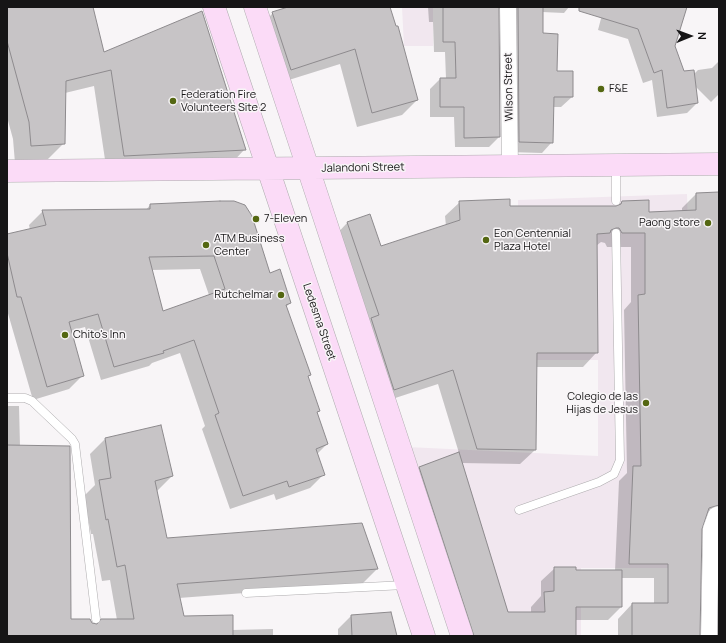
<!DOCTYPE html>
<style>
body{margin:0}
#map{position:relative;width:726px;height:643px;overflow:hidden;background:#f8f5f7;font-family:Manrope,sans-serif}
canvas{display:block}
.frame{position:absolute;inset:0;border:8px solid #161516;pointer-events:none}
.north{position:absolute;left:670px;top:16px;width:40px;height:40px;-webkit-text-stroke:3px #f8f5f7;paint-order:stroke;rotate:89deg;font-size:11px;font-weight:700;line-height:16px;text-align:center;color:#161516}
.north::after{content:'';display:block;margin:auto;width:14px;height:18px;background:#161516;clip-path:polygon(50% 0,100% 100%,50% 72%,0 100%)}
</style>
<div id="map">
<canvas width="726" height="643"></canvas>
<div class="frame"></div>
<div class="north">N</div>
</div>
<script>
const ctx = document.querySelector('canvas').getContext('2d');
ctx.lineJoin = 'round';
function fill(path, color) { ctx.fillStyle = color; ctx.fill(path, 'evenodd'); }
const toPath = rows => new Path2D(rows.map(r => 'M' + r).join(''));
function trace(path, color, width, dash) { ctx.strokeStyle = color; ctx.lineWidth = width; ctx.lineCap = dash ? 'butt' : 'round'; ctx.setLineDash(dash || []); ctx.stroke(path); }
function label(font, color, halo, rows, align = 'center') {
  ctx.font = font + ' Manrope,sans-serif'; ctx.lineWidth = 3; ctx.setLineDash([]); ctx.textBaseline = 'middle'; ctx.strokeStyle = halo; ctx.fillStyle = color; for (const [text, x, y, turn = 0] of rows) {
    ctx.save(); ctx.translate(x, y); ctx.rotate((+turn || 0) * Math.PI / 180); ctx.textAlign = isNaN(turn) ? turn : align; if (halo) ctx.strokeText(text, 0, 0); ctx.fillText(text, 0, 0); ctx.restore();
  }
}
fill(toPath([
 [402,7,433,7,433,46,404,46],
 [687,194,695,460,673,461,668,568,581,568,581,636,469,636,407,447,598,456,598,360,517,360,518,200]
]), '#f1e7ef');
fill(toPath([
 [7,7,92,7,104,53,201,12,244,150,228,167,107,173,94,86,65,93,64,143,47,160,15,163,13,139,7,117],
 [292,7,389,7,417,100,402,115,357,127,340,64,276,84,258,28,273,13],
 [428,7,569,7,564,13,542,12,542,34,556,72,572,72,572,97,561,107,552,107,552,142,542,153,509,152,503,9,498,9,499,137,489,147,455,147,454,117,430,117,430,89,440,79,446,79,445,52,434,52,433,22,429,22],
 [579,7,686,7,674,46,683,72,693,75,698,70,712,68,719,61,719,94,711,102,695,86,697,103,687,113,657,117,652,80,643,83,628,39,598,30,604,7],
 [719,193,719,636,705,636,706,519,704,520,700,529,699,636,618,636,618,619,632,604,654,604,654,578,621,578,621,607,608,620,575,620,575,636,458,636,407,481,420,467,459,453,438,384,380,403,333,238,347,223,369,216,380,248,446,226,445,216,460,202,509,207,616,207,622,202,648,213,682,212,682,208,696,194],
 [601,242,605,243,607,247,631,247,631,302,624,310,627,473,619,481,615,571,575,571,555,568,541,581,541,596,531,607,531,613,508,613,461,463,520,464,535,450,536,367,583,367,597,352,596,246],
 [150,205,270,274,290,303,286,307,310,374,307,377,319,411,316,413,327,444,317,454,324,474,310,488,276,500,274,494,230,509,202,429,205,426,180,353,152,363,149,366,101,380,85,327,70,331,83,375,69,389,33,400,7,310,7,235,30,230,29,225,43,211,146,210],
 [200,269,209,295,162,312,151,270],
 [7,406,19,406,20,446,70,620,96,626,117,620,110,580,102,581,93,534,91,534,84,496,95,485,90,454,105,439,172,476,157,491,166,539,362,524,377,569,362,584,179,598,184,617,232,630,273,629,273,636,7,636],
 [351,616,396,636,338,636,338,629]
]), '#0003');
const building = toPath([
 [7,7,93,7,104,52,202,11,246,150,124,156,111,70,66,81,65,144,31,146,29,122,7,41,7,7],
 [288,7,390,7,396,26,398,26,418,100,372,113,355,49,291,70,272,12,288,7],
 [443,7,499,7,500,137,464,138,464,107,440,107,440,78,456,78,455,42,443,42,443,7],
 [518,7,543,7,543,33,558,34,557,71,573,71,573,97,554,97,553,143,519,142,518,7],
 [579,7,687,7,675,46,684,71,694,70,698,103,667,108,662,70,654,73,638,29,579,11,579,7],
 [719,192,719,505,709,508,702,529,700,636,632,636,632,603,668,603,668,564,629,564,633,466,641,466,638,295,645,294,645,233,622,233,619,228,616,228,611,230,610,233,597,234,598,353,537,353,536,450,477,449,453,370,394,390,371,318,379,315,347,222,370,214,381,246,460,220,459,201,510,199,510,206,616,206,621,204,622,201,649,200,649,212,696,210,696,193,719,192],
 [220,201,234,201,245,205,252,216,270,273,280,269,291,303,286,305,311,375,308,376,320,411,317,412,328,444,316,449,325,475,289,487,287,481,243,496,215,415,219,413,194,340,163,351,164,353,114,367,98,314,69,322,84,376,47,387,21,297,17,297,7,253,7,234,46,225,42,210,150,209,150,204,220,201],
 [214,256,225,289,163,311,149,257,214,256],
 [161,425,173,476,155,481,167,538,362,523,378,569,177,584,184,616,233,615,233,636,7,636,7,445,70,446,71,619,90,619,92,623,97,624,101,619,134,619,125,565,117,567,108,519,106,520,99,480,111,478,105,438,161,425],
 [459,452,508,612,545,612,544,592,554,591,554,567,576,567,576,570,622,570,622,607,576,607,576,636,474,636,419,467,459,452],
 [391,612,397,636,352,636,351,615,391,612]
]);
fill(building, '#c7c4c6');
trace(building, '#8d8a8d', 1);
const lane = toPath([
 [616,165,616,201],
 [7,398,25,398,32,401,72,439,75,444,96,619],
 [519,510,599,482,614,474,620,460,616,233],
 [246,593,405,585]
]);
const street = toPath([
 [508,7,510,167],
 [709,636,711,529,716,515,719,514]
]);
const secondary = toPath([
 [214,7,424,636],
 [255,7,462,636],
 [7,171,719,164]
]);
trace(lane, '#aeacae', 9);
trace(street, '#aeacae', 17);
trace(secondary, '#aeacae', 23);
trace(lane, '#fff', 8);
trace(street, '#fff', 16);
trace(secondary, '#fbdbf7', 22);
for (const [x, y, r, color] of [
 [601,89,4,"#546712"],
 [173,101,4,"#546712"],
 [256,219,4,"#546712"],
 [708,223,4,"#546712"],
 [486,240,4,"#546712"],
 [206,245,4,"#546712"],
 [281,295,4,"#546712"],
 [65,335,4,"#546712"],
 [646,403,4,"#546712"]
]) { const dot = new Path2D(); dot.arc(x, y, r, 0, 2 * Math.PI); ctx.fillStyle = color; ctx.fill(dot); trace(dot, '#f8f5f7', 1.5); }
label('11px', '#161516', '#f8f5f7', [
 ["Wilson Street",509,87,-91],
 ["Jalandoni Street",363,168,-1],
 ["Ledesma Street",319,322,71]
]);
label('11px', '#161516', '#f8f5f7', [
 ["F&E",609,89],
 ["Federation Fire",181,95],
 ["Volunteers Site 2",181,108],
 ["7-Eleven",264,219],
 ["Paong store",700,223,"right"],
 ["Eon Centennial",494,234],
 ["Plaza Hotel",494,247],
 ["ATM Business",214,239],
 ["Center",214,252],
 ["Rutchelmar",273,295,"right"],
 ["Chito's Inn",73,335],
 ["Colegio de las",638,397,"right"],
 ["Hijas de Jesus",638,410,"right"]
], 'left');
</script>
